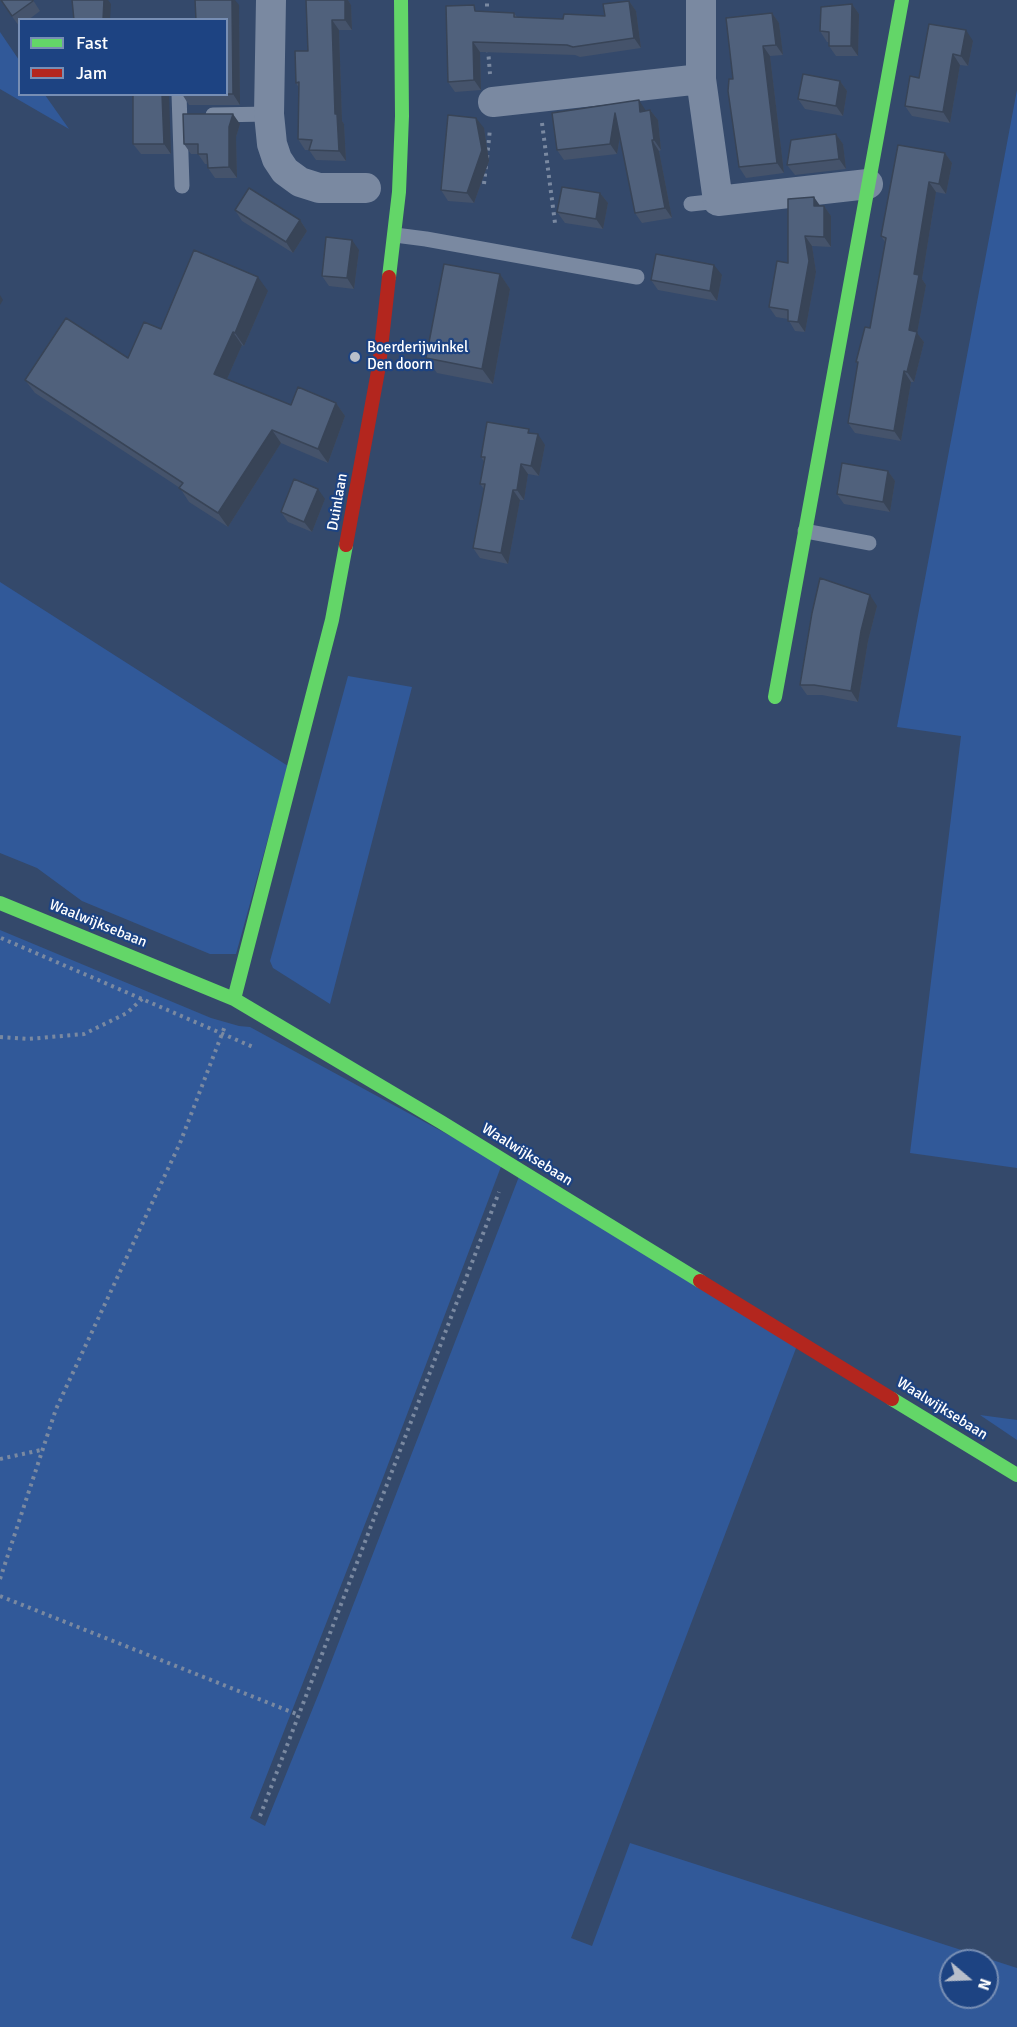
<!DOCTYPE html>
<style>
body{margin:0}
#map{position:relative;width:1017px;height:2027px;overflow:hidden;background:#34496b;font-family:Signika,sans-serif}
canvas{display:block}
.legend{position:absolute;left:18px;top:18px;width:210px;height:78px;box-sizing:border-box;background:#1d4382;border:2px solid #778eb4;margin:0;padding:8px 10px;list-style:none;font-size:18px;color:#fff}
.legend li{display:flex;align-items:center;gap:12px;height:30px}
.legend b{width:30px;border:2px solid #778eb4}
.north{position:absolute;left:939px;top:1949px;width:60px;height:60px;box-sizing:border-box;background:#1d4382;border:2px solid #778eb4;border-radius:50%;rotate:109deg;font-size:16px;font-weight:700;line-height:24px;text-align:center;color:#fff}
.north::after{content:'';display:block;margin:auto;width:21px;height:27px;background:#b8bfcb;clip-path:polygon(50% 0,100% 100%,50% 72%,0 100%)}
</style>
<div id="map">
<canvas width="1017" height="2027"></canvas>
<ul class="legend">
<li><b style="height:8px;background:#63d668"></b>Fast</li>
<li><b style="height:8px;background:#b3261e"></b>Jam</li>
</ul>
<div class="north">N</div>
</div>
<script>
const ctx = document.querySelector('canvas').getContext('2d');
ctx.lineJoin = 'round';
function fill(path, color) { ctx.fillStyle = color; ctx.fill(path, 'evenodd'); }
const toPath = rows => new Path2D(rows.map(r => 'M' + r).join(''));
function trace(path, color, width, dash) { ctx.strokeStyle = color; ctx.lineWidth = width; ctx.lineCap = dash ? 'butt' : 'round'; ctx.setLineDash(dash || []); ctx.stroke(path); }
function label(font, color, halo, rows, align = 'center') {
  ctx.font = font + ' Signika,sans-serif'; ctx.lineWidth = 4.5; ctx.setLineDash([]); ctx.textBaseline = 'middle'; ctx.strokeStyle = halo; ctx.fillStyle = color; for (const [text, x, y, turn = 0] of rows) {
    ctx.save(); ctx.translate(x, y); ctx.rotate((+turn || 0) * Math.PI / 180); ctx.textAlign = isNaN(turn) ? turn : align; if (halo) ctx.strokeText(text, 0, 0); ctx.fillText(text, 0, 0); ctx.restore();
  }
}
fill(toPath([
 [0,32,19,60,20,94,45,95,69,129,0,89],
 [1017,90,1017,1168,910,1153,961,736,897,727],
 [0,582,288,766,236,954,210,954,82,901,37,868,0,853],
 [348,676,412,687,330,1004,273,968,270,961],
 [0,930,211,1018,239,1026,250,1027,502,1164,381,1483,250,1818,265,1826,321,1688,520,1174,798,1343,571,1938,592,1946,630,1843,1017,1968,1017,2027,0,2027],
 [951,1961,987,1961,987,1997,951,1997],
 [980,1415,1017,1420,1017,1440]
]), '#315999');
trace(toPath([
 [487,14,487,0],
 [488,49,490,74],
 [542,123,555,223],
 [487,158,490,129],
 [484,184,486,165],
 [1,938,253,1047],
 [0,1037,28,1039,84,1034,127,1013,144,997],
 [0,1459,41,1450],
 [0,1579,56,1409,180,1143,225,1026],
 [0,1596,299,1715],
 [260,1816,499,1192]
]), '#7a89a1', 4, [3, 4.5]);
trace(toPath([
 [179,94,182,186],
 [213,115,269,114],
 [691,204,718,201],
 [395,235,426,239,637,277],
 [805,531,869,543]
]), '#7a89a1', 15);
trace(toPath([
 [271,0,269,114,272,144,277,159,285,171,300,182,319,188,366,188],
 [701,0,701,79,718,201,868,184],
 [493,102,701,79]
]), '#7a89a1', 30);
trace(toPath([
 [389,277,399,192,402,116,401,0],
 [775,697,902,0],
 [0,903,234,999,441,1122,700,1281],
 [234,999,332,620,346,545],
 [892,1399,1017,1475]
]), '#63d668', 14);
trace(toPath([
 [346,545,379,366,389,277],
 [700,1281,892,1399]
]), '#b3261e', 14);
fill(toPath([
 [0,0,33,0,40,11,28,20,20,20,19,26],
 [306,0,348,0,351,5,352,30,339,30,342,121,344,124,346,161,316,160,309,150,305,150,298,139,299,88,296,83,308,51],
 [629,1,636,11,641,48,580,57,575,55,480,52,481,90,455,92,448,82,478,11,514,13,517,17,563,19,605,16],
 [852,4,859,14,858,56,836,56,829,46,829,42,827,42,820,31],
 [239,5,240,105,189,105,182,94],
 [772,13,779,23,783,55,770,56,784,173,746,178,739,167,733,79],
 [973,41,968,66,960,65,950,123,912,116,905,106,919,78],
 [840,81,847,91,843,116,805,109,798,99],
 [133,94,171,154,141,154,133,144],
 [650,110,658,120,661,150,659,151,672,218,642,223,635,213,620,137,617,154,564,160,557,150,646,111],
 [240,124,236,137,237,178,215,178,208,168,208,164,205,164,198,154,191,154,184,144],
 [484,128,489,161,474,203,448,201,441,190],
 [836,134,843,144,846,169,795,175,787,165],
 [945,153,952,163,946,194,936,192,922,279,926,285,917,333,924,342,914,382,911,382,901,441,855,433,848,423,858,364,856,362,870,328,885,242,881,236],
 [600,193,608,203,603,229,565,223,557,212],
 [821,206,824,206,831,216,831,247,812,246,816,272,805,332,795,331,788,319,776,317,769,307,788,263],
 [235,210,300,220,307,231,293,253,242,221],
 [359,250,354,289,329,286,322,276],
 [500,274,510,289,493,384,437,373,426,358],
 [722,275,717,301,658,290,651,280],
 [268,291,244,346,242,345,227,379,291,405,336,403,345,416,328,463,281,443,228,527,189,502,180,488,35,393,25,380,128,358,161,329],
 [531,433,545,445,539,476,528,474,524,500,520,500,508,564,480,558,473,548,484,489,480,484,484,462,481,457],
 [888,471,895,481,890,512,844,504,837,494],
 [325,499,312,532,288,522,281,512],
 [877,606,868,641,858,702,822,695,807,695,800,685]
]), '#45536b');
fill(toPath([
 [104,0,108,0,111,4,110,20,103,20],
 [232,0,235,0,239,5,240,105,233,94],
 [345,0,348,0,351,5,352,30,345,20],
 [629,1,636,11,641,48,634,38],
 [852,4,859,14,858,56,851,46],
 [772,13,779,23,783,55,776,45],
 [332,20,339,30,342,121,344,124,346,161,339,151,335,114],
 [966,30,973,41,968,66,961,56],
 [473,42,480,52,481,90,474,80],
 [763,46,770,56,784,173,777,163],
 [953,54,960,65,950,123,943,112],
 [840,81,847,91,843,116,836,106],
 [162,94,169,94,171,154,164,144],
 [639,100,646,111,640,112],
 [650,110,658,120,661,150,654,140],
 [615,113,622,124,617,154,610,144],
 [233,114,240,124,236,137,237,178,229,167,229,127],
 [476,118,484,128,489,161,474,203,467,193],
 [836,134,843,144,846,169,839,159],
 [652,140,659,151,672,218,665,208],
 [945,153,952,163,946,194,939,184],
 [929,182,936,192,922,279,926,285,917,333,924,342,914,382,907,372,909,330,914,274],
 [600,193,608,203,603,229,596,219],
 [814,197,821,207,814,206],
 [824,206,831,216,831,247,824,237],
 [300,220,307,231,293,253,286,242],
 [805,236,812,246,816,272,805,332,798,322],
 [352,240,359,250,354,289,347,278],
 [714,265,722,275,717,301,710,291],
 [500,274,510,289,493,384,482,369],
 [258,277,268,291,244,346,235,333],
 [0,295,3,300,0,305],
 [233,332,242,345,223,388,214,374],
 [904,371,911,382,901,441,894,431],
 [336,403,345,416,328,463,318,449],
 [272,430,281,443,228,527,218,513],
 [538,434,545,445,539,476,531,466],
 [521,464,528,474,524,500,517,490],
 [888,471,895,481,890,512,883,502],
 [318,489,325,499,312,532,304,522],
 [513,490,520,500,508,564,501,553],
 [870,595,877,606,868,641,858,702,851,691,861,631]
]), '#384457');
const building = toPath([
 [1,0,33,0,33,1,12,16,1,0],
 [72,0,104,0,103,20,74,20,72,0],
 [195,0,232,0,233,94,226,94,226,20,196,20,195,0],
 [306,0,345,0,345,20,332,20,335,114,337,114,339,151,309,150,312,140,298,139,299,82,296,83,295,51,308,51,306,0],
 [629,1,634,38,573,47,567,45,473,42,474,80,448,82,446,6,474,5,475,11,514,13,514,17,563,19,564,14,605,16,603,4,629,1],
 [852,4,851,46,829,46,829,32,820,31,821,7,852,4],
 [772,13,776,45,763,46,777,163,739,167,728,91,729,79,733,79,726,18,772,13],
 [929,24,966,30,961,56,953,54,943,112,905,106,910,76,919,78,929,24],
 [803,74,840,81,836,106,798,99,803,74],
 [133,94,162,94,164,144,133,144,133,94],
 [639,100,640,112,650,110,654,140,652,140,665,208,635,213,615,113,610,144,557,150,552,113,639,100],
 [183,114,233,114,229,127,229,167,208,168,207,154,198,154,198,144,184,144,183,114],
 [448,115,476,118,482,150,467,193,441,190,448,115],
 [836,134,839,159,787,165,791,140,836,134],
 [898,145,945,153,939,184,929,182,914,274,919,275,909,330,917,332,907,372,904,371,894,431,848,423,858,362,856,362,865,327,870,328,886,238,881,236,898,145],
 [562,187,600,193,596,219,557,212,562,187],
 [249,188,300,220,286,242,235,210,249,188],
 [814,197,814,206,824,206,824,237,805,236,809,261,798,322,788,321,788,310,769,307,777,261,788,263,788,199,814,197],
 [326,237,352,240,347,278,322,276,326,237],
 [194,250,258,277,235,333,233,332,214,374,291,405,298,387,336,403,318,449,272,430,218,513,179,488,183,483,25,380,66,318,128,358,144,322,161,329,194,250],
 [656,254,714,265,710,291,651,280,656,254],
 [444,264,500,274,482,369,426,358,444,264],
 [487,422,529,429,528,433,538,434,531,466,521,464,517,490,513,490,501,553,473,548,485,484,480,484,485,457,481,457,487,422],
 [842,463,888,471,883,502,837,494,842,463],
 [294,479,318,489,304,522,281,512,294,479],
 [820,578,870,595,861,631,851,691,814,685,800,685,812,613,820,578]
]);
fill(building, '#50617c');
trace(building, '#384457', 1.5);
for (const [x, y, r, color] of [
 [355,357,6,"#b8bfcb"]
]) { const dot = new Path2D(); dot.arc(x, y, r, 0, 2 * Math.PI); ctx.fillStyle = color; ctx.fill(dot); trace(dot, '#1d4382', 2); }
label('15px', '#fff', '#1d4382', [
 ["Boerderijwinkel",367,348],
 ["Den doorn",367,365]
], 'left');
label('15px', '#fff', '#1d4382', [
 ["Duinlaan",338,502,-80],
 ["Waalwijksebaan",98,924,22],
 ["Waalwijksebaan",527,1155,32],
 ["Waalwijksebaan",942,1409,32]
]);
</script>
